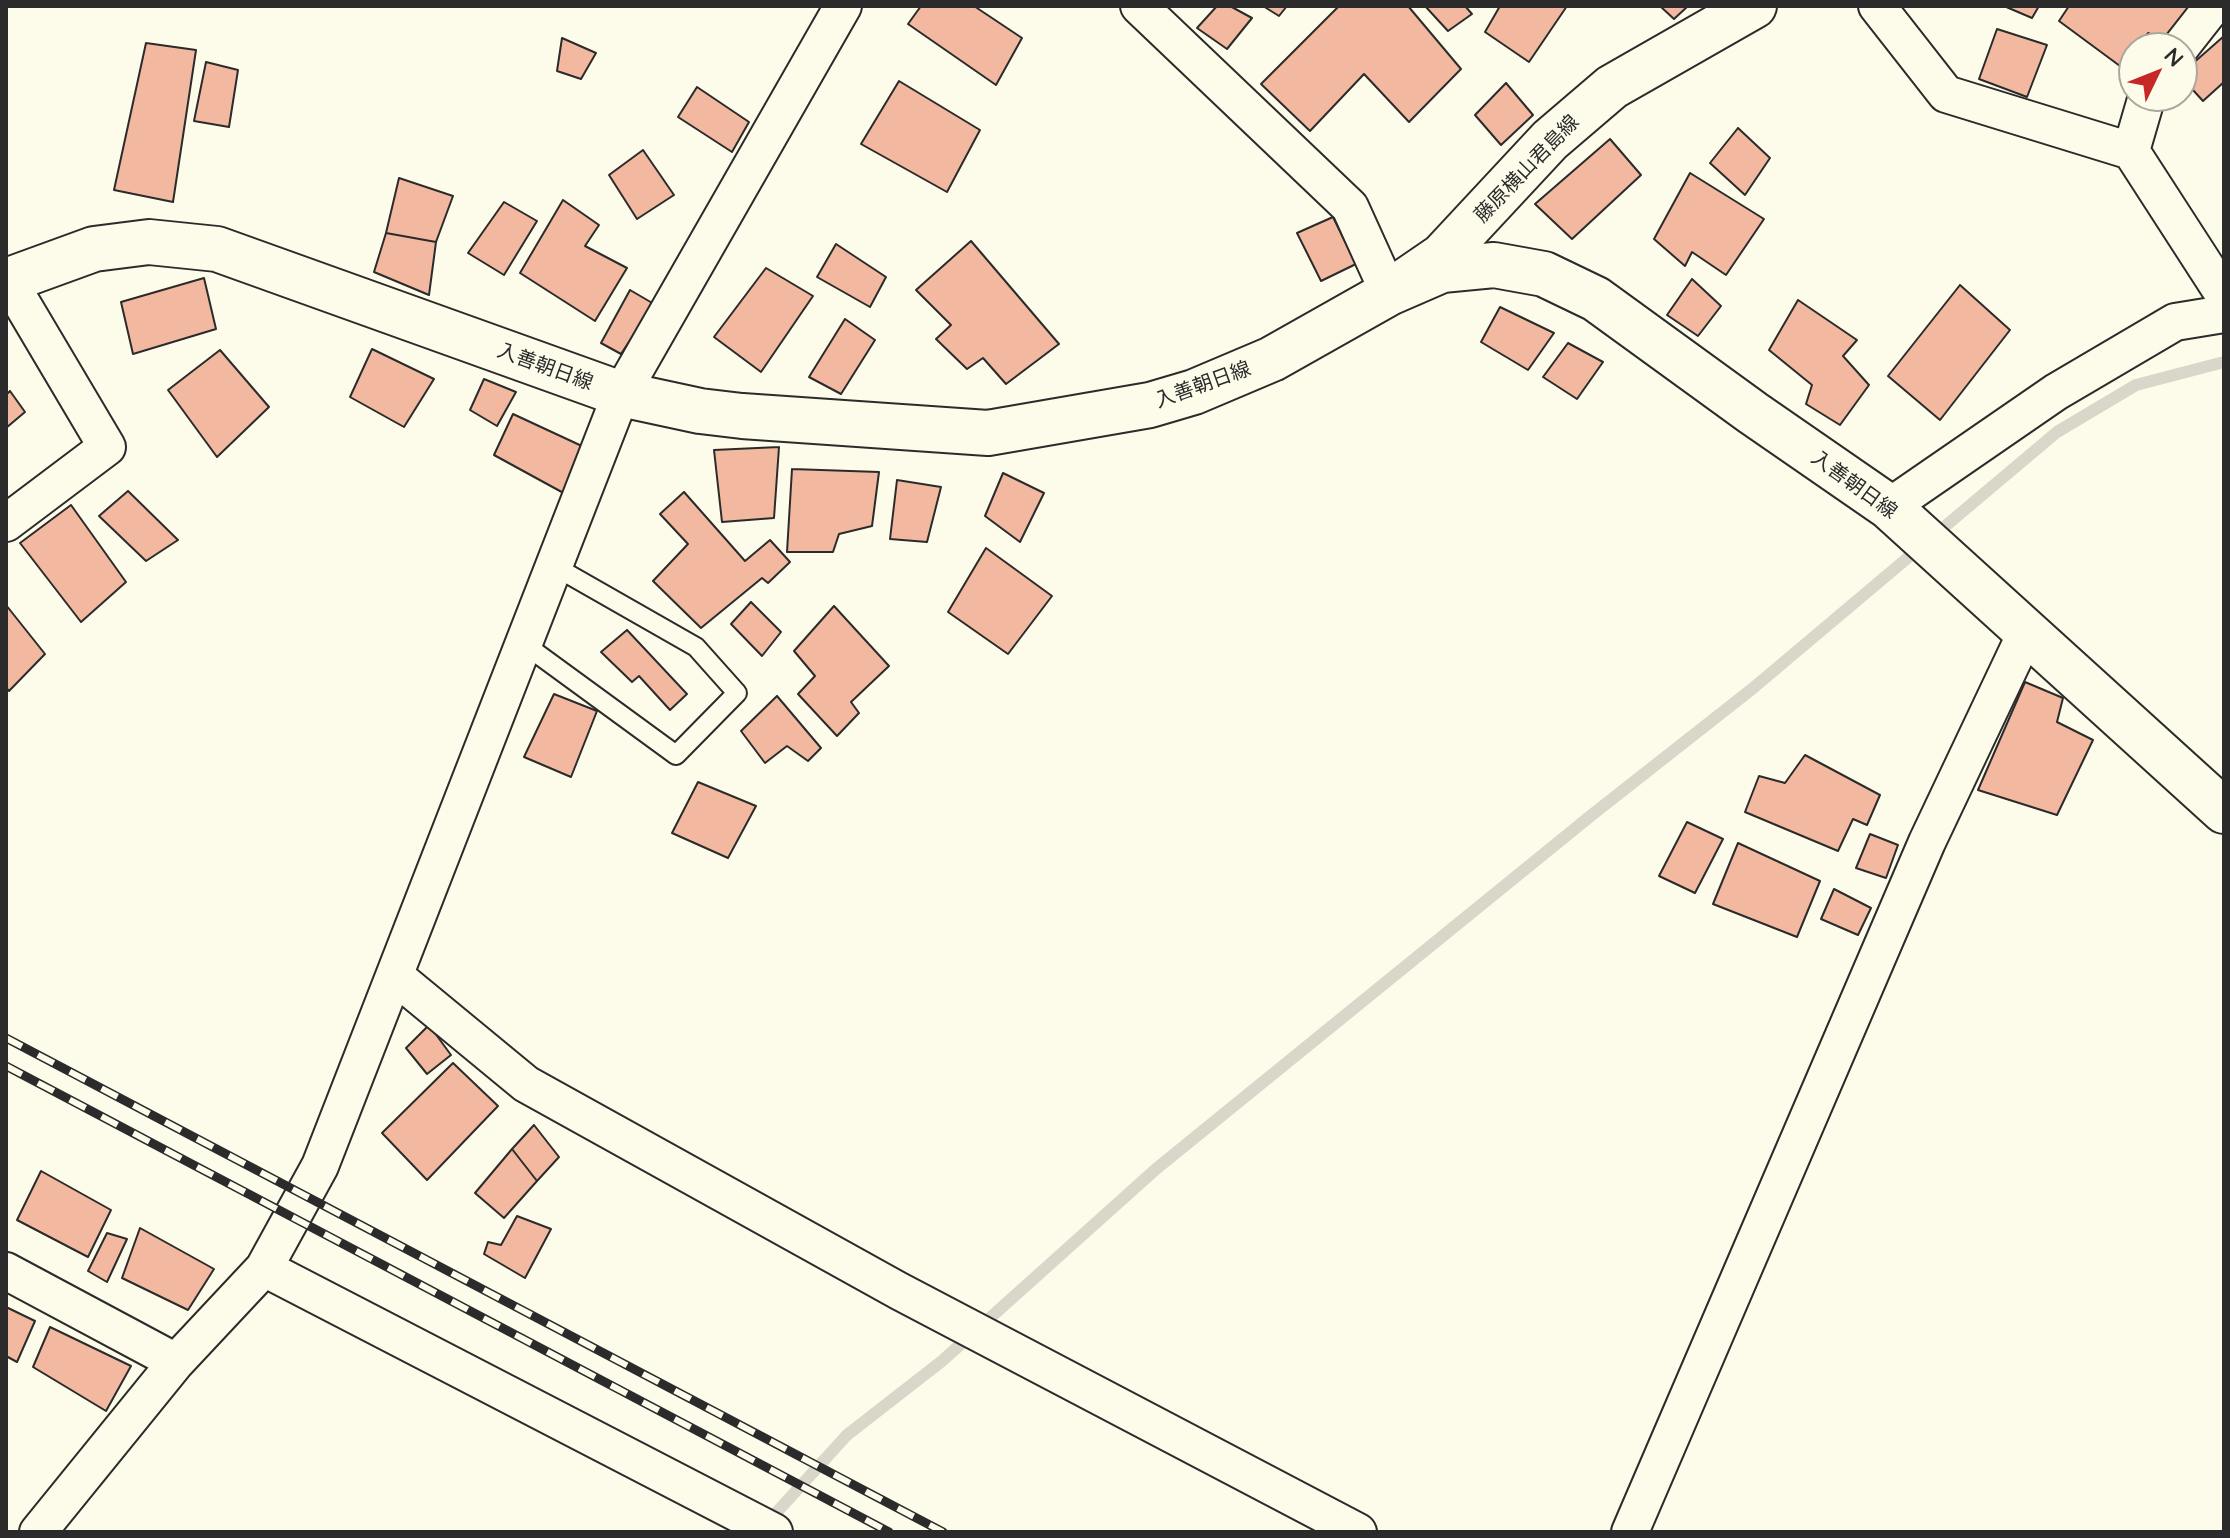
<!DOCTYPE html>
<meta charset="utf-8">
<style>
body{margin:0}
#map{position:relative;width:2230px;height:1538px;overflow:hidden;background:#fdfbea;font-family:Quicksand,sans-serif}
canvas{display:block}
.frame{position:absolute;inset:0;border:8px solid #2b2b2b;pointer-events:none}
.north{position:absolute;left:2118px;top:32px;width:80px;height:80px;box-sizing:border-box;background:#fdfbea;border:2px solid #a9a89e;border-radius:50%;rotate:47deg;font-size:22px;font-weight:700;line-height:32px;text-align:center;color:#2b2b2b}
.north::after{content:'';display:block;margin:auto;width:28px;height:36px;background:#c62828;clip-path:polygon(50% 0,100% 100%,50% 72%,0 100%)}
</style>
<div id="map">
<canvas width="2230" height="1538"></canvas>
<div class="frame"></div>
<div class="north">N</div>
</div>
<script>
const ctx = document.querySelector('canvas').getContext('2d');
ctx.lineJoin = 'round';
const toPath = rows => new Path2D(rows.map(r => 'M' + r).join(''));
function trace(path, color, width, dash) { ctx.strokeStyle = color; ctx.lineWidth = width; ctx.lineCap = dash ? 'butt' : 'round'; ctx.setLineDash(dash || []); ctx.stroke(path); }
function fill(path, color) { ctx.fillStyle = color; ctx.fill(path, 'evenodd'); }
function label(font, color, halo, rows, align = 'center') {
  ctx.font = font + ' Quicksand,"Noto Sans JP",sans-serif'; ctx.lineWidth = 6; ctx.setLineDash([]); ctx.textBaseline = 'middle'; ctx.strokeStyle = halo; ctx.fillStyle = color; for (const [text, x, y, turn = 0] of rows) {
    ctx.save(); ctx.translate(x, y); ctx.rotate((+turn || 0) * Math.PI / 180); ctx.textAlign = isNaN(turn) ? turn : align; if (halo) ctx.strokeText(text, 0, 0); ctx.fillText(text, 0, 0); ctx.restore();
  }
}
trace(toPath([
 [766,1524,847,1435,942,1361,1156,1169,1593,814,1752,689,2057,432,2136,385,2224,362]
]), '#d8d7c9', 12);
const building = toPath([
 [921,6,974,6,1022,38,996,85,908,24,921,6],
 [1217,6,1230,6,1252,18,1227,49,1197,28,1217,6],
 [1263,6,1287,6,1279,16,1263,6],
 [1339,6,1408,6,1461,69,1409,122,1364,74,1310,131,1261,84,1339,6],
 [1425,6,1465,6,1472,14,1448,31,1425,6],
 [1500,6,1567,6,1529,62,1485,32,1500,6],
 [1660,6,1688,6,1674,19,1660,6],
 [2004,6,2039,6,2032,18,2004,6],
 [2069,6,2200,6,2170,44,2148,33,2138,48,2134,48,2134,53,2124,69,2059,21,2069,6],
 [1997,29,2047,45,2027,97,1979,79,1997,29],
 [2224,36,2224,82,2203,101,2182,78,2182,73,2224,36],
 [562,38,596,53,581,79,557,71,562,38],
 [146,43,196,50,173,202,114,190,146,43],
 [206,62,238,70,229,127,194,121,206,62],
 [899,81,980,130,947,192,861,144,899,81],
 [1506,83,1533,115,1501,145,1475,115,1506,83],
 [697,87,749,122,732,152,678,117,697,87],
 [1738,128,1770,158,1745,195,1710,163,1738,128],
 [1610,139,1641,175,1572,239,1535,204,1610,139],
 [643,150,674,195,637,219,609,175,643,150],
 [1690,173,1764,219,1726,275,1692,252,1685,266,1654,239,1690,173],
 [399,178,453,196,436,242,386,233,399,178],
 [563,200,599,225,585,246,627,268,595,321,520,273,563,200],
 [504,202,537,221,504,275,468,253,504,202],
 [1333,217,1356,264,1321,281,1297,233,1333,217],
 [386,233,436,242,429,295,374,272,386,233],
 [971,241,1059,344,1006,384,983,358,967,369,936,339,951,325,916,290,971,241],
 [836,244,886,277,870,307,817,277,836,244],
 [766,268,813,296,761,372,714,337,766,268],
 [204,278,216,329,133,354,121,302,204,278],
 [1692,279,1721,306,1698,336,1667,315,1692,279],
 [1960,285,2010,330,1940,420,1888,376,1960,285],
 [630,290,654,304,621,354,601,343,630,290],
 [1798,300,1857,340,1843,356,1869,385,1840,425,1806,404,1812,385,1769,350,1798,300],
 [1500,307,1554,333,1528,370,1481,342,1500,307],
 [845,319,875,340,841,394,809,377,845,319],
 [1568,343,1603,362,1577,399,1543,377,1568,343],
 [372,349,434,379,404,427,350,397,372,349],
 [220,350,269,407,217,457,168,390,220,350],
 [484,379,516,392,497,426,470,410,484,379],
 [10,391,25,412,6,428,6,395,10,391],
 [513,414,584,447,569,496,494,455,513,414],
 [779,447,774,518,722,522,714,450,779,447],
 [792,469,879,472,872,526,839,534,833,552,787,552,792,469],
 [1003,473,1044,493,1020,542,985,516,1003,473],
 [897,480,941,487,927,542,890,539,897,480],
 [128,491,178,540,146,561,99,516,128,491],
 [684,492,745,561,770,540,790,562,768,583,762,578,701,628,653,581,688,544,660,514,684,492],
 [71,505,126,582,81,622,20,543,71,505],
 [986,548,1052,596,1008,654,948,612,986,548],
 [751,602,781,632,762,656,731,624,751,602],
 [6,605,45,654,9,691,6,687,6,605],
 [834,606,889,666,851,702,859,713,837,736,798,694,815,676,794,651,834,606],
 [627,630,687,694,670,710,639,676,632,682,601,652,627,630],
 [2025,682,2063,698,2057,722,2093,740,2057,815,1978,790,2025,682],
 [554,694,597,711,571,777,524,757,554,694],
 [777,696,821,748,808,761,787,746,765,763,741,731,777,696],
 [1805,755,1880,795,1867,825,1853,819,1838,851,1745,812,1759,776,1785,783,1805,755],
 [698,782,756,806,728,858,672,833,698,782],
 [1687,822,1723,839,1695,893,1659,876,1687,822],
 [1870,834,1898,845,1886,878,1856,868,1870,834],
 [1738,843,1820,881,1797,937,1713,904,1738,843],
 [1834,889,1871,908,1858,935,1821,919,1834,889],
 [429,1025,451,1055,427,1074,406,1048,429,1025],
 [453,1063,498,1106,427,1180,382,1133,453,1063],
 [534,1125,559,1157,537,1181,512,1149,534,1125],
 [512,1149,537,1181,504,1218,475,1193,512,1149],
 [41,1171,111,1210,88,1257,17,1220,41,1171],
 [517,1216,551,1229,525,1278,484,1254,488,1242,501,1245,517,1216],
 [140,1228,214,1269,188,1310,122,1278,140,1228],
 [107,1233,127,1239,107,1282,88,1271,107,1233],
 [6,1307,35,1321,17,1362,6,1356,6,1307],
 [50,1327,131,1366,106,1411,33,1367,50,1327]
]);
fill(building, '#f2b8a0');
trace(building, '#2b2b2b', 2);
const service = toPath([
 [524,644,676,755,737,693,696,647,554,566]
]);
const minor = toPath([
 [1139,6,1350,207,1389,293],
 [1877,6,1946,94,2131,151,2224,295],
 [2180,48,2213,6],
 [2131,151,2147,96],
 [1889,507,2056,392,2175,322,2224,314],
 [6,523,107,447,8,280],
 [395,976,526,1084,899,1291,1358,1532],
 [264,1268,774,1532],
 [6,1271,176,1362],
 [38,1532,176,1362,264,1268,320,1166,621,394,843,6],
 [1630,1532,1927,842,2026,633]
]);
const secondary = toPath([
 [1404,282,1442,256,1550,140,1612,87,1754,6]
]);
const primary = toPath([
 [6,281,94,249,149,242,217,249,621,394,700,411,742,416,988,433,1150,405,1194,392,1272,359,1389,293,1442,270,1494,265,1544,274,1596,299,1753,413,1889,507,2224,811]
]);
trace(service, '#2b2b2b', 22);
trace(minor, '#2b2b2b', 40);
trace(secondary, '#2b2b2b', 48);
trace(primary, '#2b2b2b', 48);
trace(service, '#fdfbea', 18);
trace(minor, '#fdfbea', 36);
trace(secondary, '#fdfbea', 44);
trace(primary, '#fdfbea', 44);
const rail = toPath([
 [6,1038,943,1532],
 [6,1066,889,1532]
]);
trace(rail, '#2b2b2b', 9);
trace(rail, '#fdfbea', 6, [18]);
label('20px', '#2b2b2b', '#fdfbea', [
 ["藤原横山君島線",1527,169,-46],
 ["入善朝日線",545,367,20],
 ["入善朝日線",1203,385,-20],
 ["入善朝日線",1854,485,36]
]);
</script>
